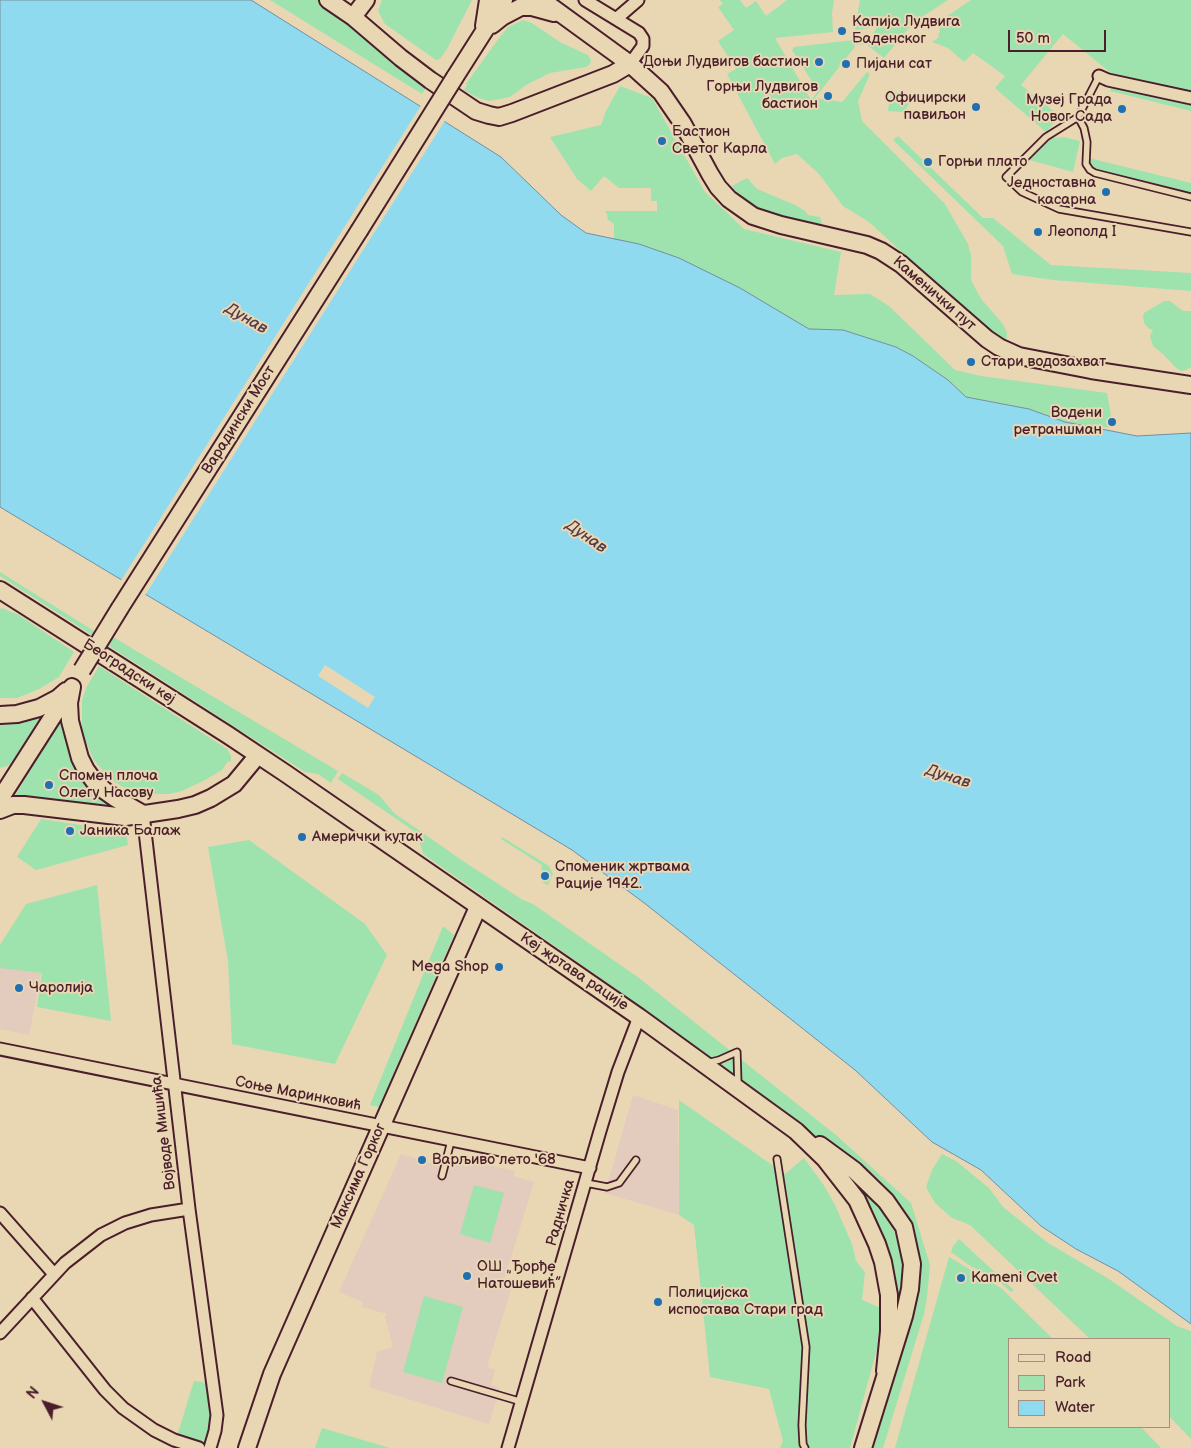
<!DOCTYPE html>
<meta charset="utf-8">
<style>
body{margin:0}
#map{position:relative;width:1191px;height:1448px;overflow:hidden;background:#e9d7b4;font-family:"Balsamiq Sans",sans-serif}
canvas{display:block}
.legend{position:absolute;left:1008px;top:1338px;width:162px;height:90px;box-sizing:border-box;background:#e9d7b4;border:1px solid #a98d7d;margin:0;padding:6px 9px;list-style:none;font-size:15px;color:#4a1f2b}
.legend li{display:flex;align-items:center;gap:10px;height:25px}
.legend b{width:25px;border:1px solid #a98d7d}
.north{position:absolute;left:20px;top:1378px;width:50px;height:50px;-webkit-text-stroke:4px #e9d7b4;paint-order:stroke;rotate:310deg;font-size:14px;font-weight:700;line-height:20px;text-align:center;color:#4a1f2b}
.north::after{content:'';display:block;margin:auto;width:18px;height:22px;background:#4a1f2b;clip-path:polygon(50% 0,100% 100%,50% 72%,0 100%)}
.scale{position:absolute;left:1008px;top:30px;width:98px;height:22px;box-sizing:border-box;border:2px solid #4a1f2b;border-top:0;padding-left:6px;font-size:15px;line-height:18px;white-space:nowrap;color:#4a1f2b;-webkit-text-stroke:4px #e9d7b4;paint-order:stroke}
</style>
<div id="map">
<canvas width="1191" height="1448"></canvas>
<ul class="legend">
<li><b style="height:6px;background:#e9d7b4"></b>Road</li>
<li><b style="height:14px;background:#9ee2ae"></b>Park</li>
<li><b style="height:14px;background:#8fdaef"></b>Water</li>
</ul>
<div class="north">N</div>
<div class="scale">50 m</div>
</div>
<script>
const ctx = document.querySelector('canvas').getContext('2d');
ctx.lineJoin = 'round';
function fill(path, color) { ctx.fillStyle = color; ctx.fill(path, 'evenodd'); }
const toPath = rows => new Path2D(rows.map(r => 'M' + r).join(''));
function trace(path, color, width, dash) { ctx.strokeStyle = color; ctx.lineWidth = width; ctx.lineCap = dash ? 'butt' : 'round'; ctx.setLineDash(dash || []); ctx.stroke(path); }
function label(font, color, halo, rows, align = 'center') {
  ctx.font = font + ' "Balsamiq Sans",sans-serif'; ctx.lineWidth = 4; ctx.setLineDash([]); ctx.textBaseline = 'middle'; ctx.strokeStyle = halo; ctx.fillStyle = color; for (const [text, x, y, turn = 0] of rows) {
    ctx.save(); ctx.translate(x, y); ctx.rotate((+turn || 0) * Math.PI / 180); ctx.textAlign = isNaN(turn) ? turn : align; if (halo) ctx.strokeText(text, 0, 0); ctx.fillText(text, 0, 0); ctx.restore();
  }
}
fill(toPath([
 [0,967,41,973,29,1035,0,1029],
 [633,1095,678,1110,679,1215,605,1193],
 [401,1154,435,1164,440,1155,515,1171,514,1176,534,1182,503,1284,512,1287,487,1367,495,1370,491,1385,500,1388,489,1424,369,1387,377,1352,393,1347,385,1317,387,1314,362,1307,363,1302,339,1292]
]), '#e3cbbe');
fill(toPath([
 [270,0,321,0,429,83,422,94],
 [382,0,472,0,447,49,440,59,436,60,385,24,378,11],
 [720,0,740,0,746,8,756,1,766,16,787,0,834,0,832,13,833,32,775,38,811,100,818,91,792,50,794,47,870,38,877,27,855,30,860,0,948,0,913,23,884,58,866,44,854,45,855,47,846,58,845,58,839,65,840,66,815,98,842,102,867,72,870,74,858,101,862,121,945,204,968,244,971,255,971,279,975,288,982,300,1003,324,1007,333,1006,342,979,323,869,222,843,206,819,174,797,154,782,158,775,164,727,74,736,69,718,41,734,30,718,7,723,4],
 [971,0,1191,0,1191,94,1112,74,1063,34,1021,85,1057,114,1056,121,1046,132,995,88,1005,76,973,53,964,62,948,48,932,42,938,38,940,30,937,23],
 [523,20,532,23,560,42,588,55,591,60,590,64,586,67,550,73,526,85,510,97,489,101,476,97,464,90,467,85,466,84,499,38,508,27],
 [620,86,652,98,705,192,744,229,841,252,834,295,870,294,889,306,955,370,981,376,1107,393,1113,427,1093,428,1065,422,1029,409,966,397,948,380,913,356,896,347,843,330,809,329,679,258,639,244,614,240,614,224,607,219,608,216,605,211,657,211,657,201,651,201,651,188,619,188,604,176,591,191,577,179,550,137,601,125,606,111],
 [1111,87,1191,105,1191,111,1110,91],
 [891,88,910,103,903,112,888,111],
 [898,136,983,218,993,218,1051,265,1191,273,1191,291,1053,280,1012,274,1003,246,893,140],
 [1064,137,1080,141,1073,172,1026,159,1052,138],
 [1089,158,1191,183,1191,193,1096,170,1090,166],
 [747,178,757,189,795,205,805,211,808,215,820,217,823,227,802,223,764,211,747,201,735,191,732,186],
 [1164,301,1170,301,1183,311,1191,311,1191,367,1186,370,1181,371,1175,367,1164,355,1153,346,1150,336,1153,330,1148,328,1144,323,1143,316,1144,313],
 [0,572,110,641,113,637,338,771,331,783,318,774,305,772,0,576],
 [2,608,19,615,74,652,59,677,39,689,17,698,0,698,0,609],
 [99,666,227,749,231,756,231,762,228,761,222,770,205,780,182,791,169,794,144,794,134,792,121,786,109,778,93,759,82,732,82,701,86,688],
 [38,715,39,719,10,765,0,768,0,721],
 [62,721,64,724,70,752,74,762,126,810,21,798,17,797,16,794,58,724],
 [342,773,379,795,394,813,463,861,523,900,533,904,639,978,836,1135,911,1203,930,1265,927,1297,924,1314,883,1448,863,1448,910,1289,904,1229,838,1154,619,991,423,854,417,833,338,779],
 [41,819,126,832,128,845,36,870,17,857],
 [502,837,549,866,553,874,548,885,543,883,542,869,541,868,542,865,501,839],
 [249,840,365,924,387,955,335,1064,232,1044,228,961,208,847],
 [97,885,111,1021,37,1007,42,973,0,968,0,945,26,904],
 [443,926,454,935,379,1107,370,1105],
 [679,1100,785,1174,804,1158,823,1184,835,1205,852,1244,856,1261,865,1272,862,1300,881,1308,877,1349,850,1448,780,1448,783,1441,769,1389,710,1377,694,1225,679,1215],
 [942,1154,956,1161,989,1188,1003,1207,1048,1243,1109,1279,1177,1326,1191,1331,1191,1439,1170,1417,1170,1339,1090,1339,970,1225,952,1218,935,1203,926,1187,932,1170],
 [839,1166,883,1208,896,1236,904,1270,903,1286,893,1334,891,1293],
 [474,1185,504,1193,490,1243,460,1234],
 [959,1239,1014,1290,1011,1292,992,1276,972,1267,951,1252,953,1246],
 [949,1257,1001,1288,1053,1339,1010,1339,1010,1427,1141,1427,1161,1448,895,1448],
 [424,1296,463,1307,442,1383,403,1372],
 [194,1381,207,1383,211,1423,208,1439,203,1442,198,1443,177,1436],
 [322,1428,390,1448,315,1448]
]), '#9ee2ae');
const water = toPath([
 [0,0,251,0,501,157,561,215,586,233,639,244,679,258,740,288,809,329,843,330,896,347,913,356,948,380,966,397,1029,409,1065,422,1137,436,1191,433,1191,1324,1118,1271,1076,1249,1041,1226,981,1170,932,1142,855,1070,643,902,572,850,0,507,0,0]
]);
fill(water, '#8fdaef');
trace(water, '#738fa1', 1);
fill(toPath([
 [422,104,446,119,144,597,120,582],
 [325,665,375,697,368,708,318,676]
]), '#e9d7b4');
const lane = toPath([
 [1099,76,1078,117,1046,137,1006,177,1022,192,1059,209,1191,232],
 [1078,117,1084,128,1087,142,1086,164,1090,170,1095,173,1191,197],
 [707,1063,719,1060,737,1052,738,1086],
 [777,1159,806,1347,802,1425,803,1444,805,1448],
 [442,1176,451,1141],
 [586,1183,607,1187,619,1183,636,1160],
 [451,1381,522,1402]
]);
const street = toPath([
 [585,0,639,33,643,39,643,46,630,64],
 [616,19,638,0],
 [1099,76,1108,80,1191,98],
 [143,814,189,1209,217,1415,215,1431,210,1448],
 [0,1049,590,1168],
 [0,1213,54,1274],
 [32,1298,105,1390,123,1408,154,1430,174,1440,199,1448],
 [0,1333,65,1263,101,1235,125,1223,151,1215,189,1209],
 [508,1448,600,1131,618,1072,639,1017]
]);
const secondary = toPath([
 [328,0,353,17,401,58,430,80,476,111,489,115,499,117,512,113,613,74,630,64],
 [542,0,630,64,661,92,683,124,710,174,718,187,729,199,753,216,781,225,867,245,881,251,901,264,987,339,999,347,1019,356,1091,370,1191,385],
 [353,17,366,0],
 [492,25,502,17,521,7,532,7,554,13],
 [484,26,488,0],
 [455,77,504,0],
 [0,590,228,735,285,773,639,1017,796,1131,825,1159,857,1200,877,1244,883,1262,889,1295,889,1331,885,1371],
 [120,608,359,231],
 [72,687,69,703,70,721,80,758,86,770,94,781,105,791,115,798,143,814],
 [0,715,17,714,39,708,58,698,66,691],
 [0,799,69,691],
 [0,810,13,805,24,805,125,817,178,809,195,805,211,798,234,784,258,755],
 [820,1145,854,1170,886,1201,904,1227,912,1264,910,1289,904,1316,863,1448],
 [247,1448,272,1374,478,907]
]);
trace(lane, '#4a1f2b', 9);
trace(street, '#4a1f2b', 15);
trace(secondary, '#4a1f2b', 20);
trace(lane, '#e9d7b4', 5.5);
trace(street, '#e9d7b4', 11);
trace(secondary, '#e9d7b4', 16);
const secondaryBridge = toPath([
 [359,231,455,77],
 [82,670,120,608]
]);
trace(secondaryBridge, '#4a1f2b', 20, []);
trace(secondaryBridge, '#e9d7b4', 16);
for (const [x, y, r, color] of [
 [842,31,5,"#1f6fb2"],
 [819,62,5,"#1f6fb2"],
 [846,64,5,"#1f6fb2"],
 [828,96,5,"#1f6fb2"],
 [976,107,5,"#1f6fb2"],
 [1122,109,5,"#1f6fb2"],
 [662,141,5,"#1f6fb2"],
 [928,162,5,"#1f6fb2"],
 [1106,192,5,"#1f6fb2"],
 [1038,232,5,"#1f6fb2"],
 [971,362,5,"#1f6fb2"],
 [1112,422,5,"#1f6fb2"],
 [49,785,5,"#1f6fb2"],
 [70,831,5,"#1f6fb2"],
 [302,837,5,"#1f6fb2"],
 [545,876,5,"#1f6fb2"],
 [499,967,5,"#1f6fb2"],
 [19,988,5,"#1f6fb2"],
 [422,1160,5,"#1f6fb2"],
 [467,1276,5,"#1f6fb2"],
 [961,1278,5,"#1f6fb2"],
 [658,1302,5,"#1f6fb2"]
]) { const dot = new Path2D(); dot.arc(x, y, r, 0, 2 * Math.PI); ctx.fillStyle = color; ctx.fill(dot); trace(dot, '#e9d7b4', 2); }
label('15px', '#4a1f2b', '#e9d7b4', [
 ["Капија Лудвига",852,22],
 ["Баденског",852,39],
 ["Доњи Лудвигов бастион",809,62,"right"],
 ["Пијани сат",856,64],
 ["Горњи Лудвигов",818,87,"right"],
 ["бастион",818,104,"right"],
 ["Официрски",966,98,"right"],
 ["павиљон",966,115,"right"],
 ["Музеј Града",1112,100,"right"],
 ["Новог Сада",1112,117,"right"],
 ["Бастион",672,132],
 ["Светог Карла",672,149],
 ["Горњи плато",938,162],
 ["Једноставна",1096,183,"right"],
 ["касарна",1096,200,"right"],
 ["Леополд I",1048,232],
 ["Стари водозахват",981,362],
 ["Водени",1102,413,"right"],
 ["ретраншман",1102,430,"right"],
 ["Спомен плоча",59,776],
 ["Олегу Насову",59,793],
 ["Јаника Балаж",80,831],
 ["Амерички кутак",312,837],
 ["Споменик жртвама",555,867],
 ["Рације 1942.",555,884],
 ["Mega Shop",489,967,"right"],
 ["Чаролија",29,988],
 ["Варљиво лето '68",432,1160],
 ["ОШ „Ђорђе",477,1267],
 ["Натошевић”",477,1284],
 ["Kameni Cvet",971,1278],
 ["Полицијска",668,1293],
 ["испостава Стари град",668,1310]
], 'left');
label('15px', '#4a1f2b', '#e9d7b4', [
 ["Каменички пут",934,294,41],
 ["Варадински Мост",239,420,-58],
 ["Београдски кеј",129,672,33],
 ["Кеј жртава рације",574,972,34],
 ["Соње Маринковић",298,1094,11],
 ["Војводе Мишића",164,1133,-97],
 ["Максима Горког",359,1176,-66],
 ["Радничка",561,1213,-74]
]);
label('italic 16px', '#543b48', '#e9d7b4', [
 ["Дунав",246,319,30],
 ["Дунав",586,537,35],
 ["Дунав",948,777,18]
]);
</script>
